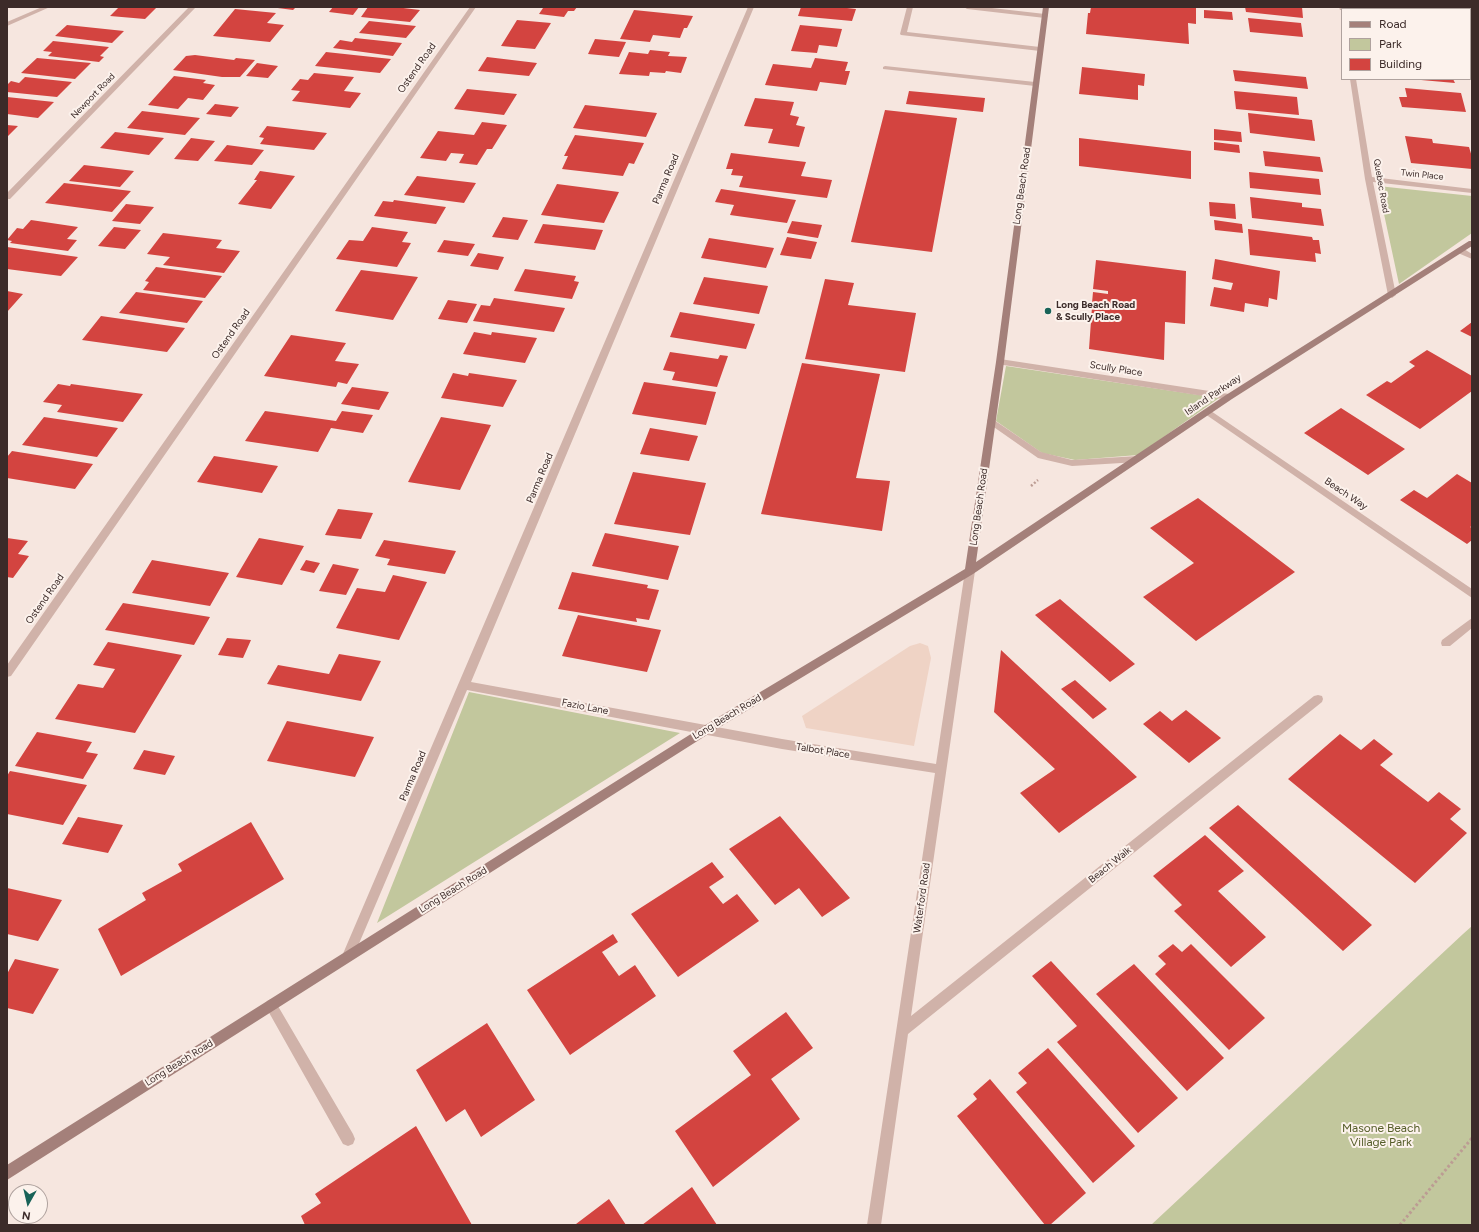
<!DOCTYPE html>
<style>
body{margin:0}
#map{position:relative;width:1479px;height:1232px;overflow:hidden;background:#f6e6df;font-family:Figtree,sans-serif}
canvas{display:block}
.frame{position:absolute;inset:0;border:8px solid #3c2b29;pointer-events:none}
.legend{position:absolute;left:1341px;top:8px;width:130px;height:72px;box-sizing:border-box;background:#fcf2ec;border:1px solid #afa29e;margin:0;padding:5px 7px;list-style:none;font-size:12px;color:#3c2b29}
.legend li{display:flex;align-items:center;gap:8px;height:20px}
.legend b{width:20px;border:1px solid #afa29e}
.north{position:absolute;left:8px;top:1184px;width:40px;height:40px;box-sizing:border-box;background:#fcf2ec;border:1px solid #afa29e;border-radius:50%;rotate:188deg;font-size:11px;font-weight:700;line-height:16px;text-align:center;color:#3c2b29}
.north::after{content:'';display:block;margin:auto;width:14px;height:18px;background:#196358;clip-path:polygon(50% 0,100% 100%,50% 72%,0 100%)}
</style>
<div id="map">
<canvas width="1479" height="1232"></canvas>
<div class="frame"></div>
<ul class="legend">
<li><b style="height:5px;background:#a4807a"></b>Road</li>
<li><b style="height:11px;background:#c2c79d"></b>Park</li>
<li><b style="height:11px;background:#d34440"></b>Building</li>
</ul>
<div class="north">N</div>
</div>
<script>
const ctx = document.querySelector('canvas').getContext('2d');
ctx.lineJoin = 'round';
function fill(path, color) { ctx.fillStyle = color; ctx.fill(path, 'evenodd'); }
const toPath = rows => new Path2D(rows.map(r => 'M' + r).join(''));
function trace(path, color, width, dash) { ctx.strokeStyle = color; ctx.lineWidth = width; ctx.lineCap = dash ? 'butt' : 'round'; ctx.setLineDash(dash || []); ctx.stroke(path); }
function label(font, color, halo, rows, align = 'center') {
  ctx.font = font + ' Figtree,sans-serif'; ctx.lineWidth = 4; ctx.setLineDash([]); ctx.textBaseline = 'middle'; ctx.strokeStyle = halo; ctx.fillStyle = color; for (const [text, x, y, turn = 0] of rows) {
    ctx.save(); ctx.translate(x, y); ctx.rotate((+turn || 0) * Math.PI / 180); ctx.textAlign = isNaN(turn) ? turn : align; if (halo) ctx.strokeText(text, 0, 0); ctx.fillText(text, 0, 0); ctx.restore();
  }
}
fill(toPath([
 [1378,186,1472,196,1472,233,1399,284],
 [1006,366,1219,398,1138,455,1075,460,1042,453,996,421],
 [469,692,680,733,377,923],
 [1472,926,1472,1225,1151,1225,1463,934]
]), '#c2c79d');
fill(toPath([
 [920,643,928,646,931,658,914,746,806,728,802,716,910,646]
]), '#efd3c5');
fill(toPath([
 [119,7,157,7,145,19,110,16],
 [270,7,296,7,293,10],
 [333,7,359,7,353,15,329,12],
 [368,7,395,7,420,10,410,22,361,17],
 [538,7,577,7,574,11,568,11,564,17,539,14,543,8],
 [801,7,838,7,856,9,852,21,798,16],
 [1091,7,1196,7,1196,24,1188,23,1189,44,1086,34,1088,13,1090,13],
 [1245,7,1302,7,1303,18,1246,12],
 [1448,7,1472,7,1472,19,1470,19,1470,9,1449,9],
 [235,9,276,13,267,23,284,25,270,42,213,36],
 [634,10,693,16,687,28,684,28,680,38,653,35,650,42,620,39],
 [1204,10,1232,12,1233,20,1204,18],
 [1248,18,1301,23,1303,37,1250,32],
 [517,20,551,23,535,49,501,46],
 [369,21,416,26,406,38,359,33],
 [67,25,124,31,112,43,55,36],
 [800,25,842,29,837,47,819,45,817,53,791,51],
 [355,38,402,43,393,56,333,48,340,40,352,42],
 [595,39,626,42,619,57,588,54],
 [53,41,109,47,100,56,104,57,99,62,48,56,52,52,43,51],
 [650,50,670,52,668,56,687,57,681,73,666,71,665,73,650,72,649,76,619,74,629,52,648,54],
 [326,52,391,59,380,73,315,66],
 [195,55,234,60,236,58,255,60,240,77,222,77,173,70,186,56],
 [487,57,537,63,529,76,478,71],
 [37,58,91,63,75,79,21,73],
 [815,58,848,62,845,71,850,71,846,85,820,82,817,91,765,85,773,64,811,68],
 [257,63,278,66,268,78,246,76],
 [1082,67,1145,74,1144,86,1138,85,1138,100,1079,94],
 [1233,70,1306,77,1308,89,1235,81],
 [314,73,354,77,344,91,361,93,350,108,292,101,300,91,291,90,300,79,308,80],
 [174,76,206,80,203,83,215,85,203,100,188,98,178,109,148,105],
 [25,77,72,82,57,97,7,92,7,85,11,81,19,83],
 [1421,79,1453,79,1455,83,1421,80],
 [1405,88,1461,93,1466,112,1402,107,1399,97,1407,97],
 [467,89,517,94,504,115,454,109],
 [909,91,985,98,983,112,906,104],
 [1234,91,1297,97,1299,115,1236,109],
 [7,97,54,102,38,118,7,114],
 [755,98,794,102,790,115,799,117,796,125,805,127,799,147,768,143,773,129,744,126],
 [215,104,239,107,231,117,206,114],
 [585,105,657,113,646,137,573,128],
 [885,110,957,118,932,252,851,242],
 [142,111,200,118,185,135,127,128],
 [1248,113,1312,120,1315,141,1250,133],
 [482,122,507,125,492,149,487,149,477,165,459,163,464,154,451,153,446,161,420,158,438,131,474,135],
 [7,125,18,126,7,137],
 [267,126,327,133,314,150,260,144,264,138,259,137],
 [1214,129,1241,132,1242,142,1214,140],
 [115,132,164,138,149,155,100,148],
 [575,135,644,143,634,164,629,163,623,176,562,169,568,156,564,156],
 [1405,136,1432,139,1433,143,1469,147,1472,157,1472,169,1411,163],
 [191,138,215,141,198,161,174,159],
 [1079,138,1191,151,1191,179,1079,166],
 [1214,142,1239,145,1240,153,1214,150],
 [227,145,264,150,252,165,214,161],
 [1263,151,1320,157,1323,172,1265,166],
 [731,153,806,162,801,176,832,180,827,198,739,187,743,176,731,175,733,169,726,169],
 [84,165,134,171,120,187,69,181],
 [260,171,295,176,271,209,238,204,257,180,254,180],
 [1249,172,1319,179,1321,195,1250,188],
 [417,176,476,183,464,203,404,195],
 [64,183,131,191,112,212,45,203],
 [557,184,619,192,604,223,541,215],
 [721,189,796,200,787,223,730,215,734,205,715,202],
 [1250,197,1302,203,1302,207,1321,209,1324,226,1252,218],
 [394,200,446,207,436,224,374,216,383,201,393,202],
 [1209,202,1235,204,1236,219,1210,216],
 [126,204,154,207,140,224,112,221],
 [503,217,528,220,518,240,492,237],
 [31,220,78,227,67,239,77,240,68,251,10,243,12,241,7,240,17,228,23,229],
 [1214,220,1242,224,1243,233,1215,230],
 [792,221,822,225,818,238,787,233],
 [543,224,603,230,595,250,534,243],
 [114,227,141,230,125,249,98,246],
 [372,227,408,232,402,242,411,243,397,267,336,259,349,240,363,241],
 [1248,229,1312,237,1313,240,1319,240,1321,254,1315,253,1316,262,1250,255],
 [163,233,222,240,216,248,240,251,224,273,163,265,170,257,147,254],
 [787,237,817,242,811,259,780,255],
 [709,238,774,248,766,268,701,258],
 [444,240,475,244,468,256,437,252],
 [7,247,78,257,61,276,7,269],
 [478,253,504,257,498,270,470,266],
 [1215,259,1280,271,1277,300,1269,298,1268,307,1245,303,1244,312,1210,306,1214,287,1231,290,1233,283,1212,279],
 [1096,260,1186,271,1185,324,1165,322,1164,360,1089,349,1092,307,1105,309,1106,305,1092,303,1093,292,1108,294,1108,291,1093,289],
 [156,267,222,276,205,298,143,290,149,282,145,281],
 [525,269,576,276,574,281,579,282,572,299,514,291],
 [361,270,418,277,393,320,335,311],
 [704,277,768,286,759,314,693,304],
 [825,279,854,283,848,305,916,313,905,372,805,359],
 [7,291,23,294,7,312],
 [136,292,203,301,187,323,119,313],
 [494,298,565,308,554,332,473,321,481,305,490,306],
 [448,300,477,304,467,323,438,319],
 [680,312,755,324,746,349,670,337],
 [101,316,185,328,167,352,82,340],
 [1472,322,1472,337,1460,331],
 [474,332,491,335,492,332,537,338,525,363,463,354],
 [291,335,346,343,335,361,359,364,347,384,338,382,336,387,264,376],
 [1427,350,1472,376,1472,391,1420,429,1366,395,1387,381,1391,383,1415,366,1409,362],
 [670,352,718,359,720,355,728,356,717,387,672,380,675,372,663,370],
 [802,363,880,374,856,478,890,481,882,531,761,514],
 [453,373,468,376,469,373,517,380,503,407,441,398],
 [644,382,716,392,706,425,632,414],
 [58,384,70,386,71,384,143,394,123,422,57,412,62,405,43,402],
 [352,387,389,392,379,410,341,404],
 [1341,408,1405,449,1368,475,1304,433],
 [265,411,336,421,342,411,373,415,363,433,331,428,318,452,245,441],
 [44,417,118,428,97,457,22,445],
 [441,417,491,425,460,490,408,482],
 [650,428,698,436,689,461,640,454],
 [12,451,93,464,75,489,7,478,7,457],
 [214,456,278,466,262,493,197,482],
 [633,472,706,483,690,535,614,524],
 [1457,474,1472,483,1472,526,1470,527,1472,528,1472,540,1467,544,1400,500,1414,490,1427,498],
 [1198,498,1295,572,1196,641,1143,597,1194,563,1150,528],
 [338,509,373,513,361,539,325,535],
 [605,533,679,546,668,580,592,566],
 [7,538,28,541,18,554,29,556,13,578,7,577],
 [259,538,304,546,282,585,236,577],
 [384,540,456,551,445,574,387,565,390,559,375,556],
 [152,560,229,573,210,606,132,593],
 [306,560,320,563,314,573,300,570],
 [333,564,359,569,346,595,319,591],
 [572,572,648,585,647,588,659,590,649,620,636,618,637,622,558,609],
 [393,575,427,582,399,640,336,628,357,588,385,592],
 [1060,599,1135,664,1110,682,1035,615],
 [123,603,210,617,194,645,105,630],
 [578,615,661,630,647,672,562,656],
 [227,638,251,640,243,658,218,655],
 [108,642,182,655,135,733,55,719,78,684,103,688,115,669,93,665],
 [1001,650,1137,777,1059,833,1020,793,1055,769,994,712],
 [339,654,381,661,361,701,267,684,278,665,329,674],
 [1075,680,1107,709,1093,719,1061,689],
 [1186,710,1221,738,1189,763,1143,724,1160,711,1172,721],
 [287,721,374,737,355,777,267,761],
 [37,732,92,742,86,752,98,754,83,779,15,766],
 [1340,734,1361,750,1374,739,1393,754,1380,765,1428,802,1439,792,1461,809,1450,819,1467,833,1415,883,1288,779],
 [144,750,175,756,165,775,133,769],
 [10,771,87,785,63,825,7,814,7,776],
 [1238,805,1372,925,1343,951,1209,828],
 [780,816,850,898,822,917,799,888,775,905,729,849],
 [78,817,123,825,108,853,62,844],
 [251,822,284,879,121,976,98,929,146,900,142,893,182,871,178,864],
 [1205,835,1244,871,1218,891,1266,937,1231,967,1174,911,1182,905,1153,876],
 [712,862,724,877,709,887,723,904,737,894,759,921,678,977,631,914],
 [7,888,62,900,38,941,7,934],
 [613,934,618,942,602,952,619,976,635,965,656,996,570,1055,527,990],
 [1173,944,1182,952,1191,944,1265,1018,1229,1050,1155,974,1166,964,1158,956],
 [15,959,59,969,33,1014,7,1008,7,974],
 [1051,961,1178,1098,1138,1133,1057,1042,1077,1026,1032,976],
 [1134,964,1224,1058,1187,1091,1096,994],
 [786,1012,813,1048,771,1079,800,1119,713,1187,675,1131,751,1075,733,1051],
 [487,1023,535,1100,481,1137,465,1109,446,1122,416,1070],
 [1048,1048,1135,1146,1093,1183,1016,1092,1027,1083,1018,1073],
 [990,1079,1086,1193,1050,1225,1045,1225,957,1116,977,1099,973,1094],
 [416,1126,472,1225,305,1225,301,1216,321,1203,315,1194],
 [692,1187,717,1225,642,1225],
 [609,1199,626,1225,577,1225,576,1224]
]), '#d34440');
trace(toPath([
 [1031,486,1038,480]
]), '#bc9c93', 2.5, [2, 2]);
trace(toPath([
 [1400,1225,1472,1138]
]), '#bc9c93', 3, [2.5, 2.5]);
fill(toPath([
 [907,7,913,7,907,32,1040,47,1043,49,1040,51,901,35,900,34,907,7],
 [964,7,983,7,1045,14,1048,16,1045,18,967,9,964,7],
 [885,66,1035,82,1038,84,1035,86,883,69,883,67,885,66],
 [1472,618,1472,628,1450,646,1442,646,1441,643,1442,640,1472,618],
 [271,999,275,1001,353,1134,355,1139,353,1144,348,1146,343,1144,267,1009,265,1005,267,1001,271,999]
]), '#d0b2a9');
fill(toPath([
 [42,7,50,7,7,26,7,22,42,7],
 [189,7,196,7,10,199,7,199,7,193,189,7],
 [470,7,476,7,11,676,7,677,7,665,470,7],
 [748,7,754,7,471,682,782,739,936,764,965,571,967,568,970,567,973,568,975,571,911,1016,1314,696,1318,695,1322,696,1323,699,1322,702,908,1034,881,1225,867,1225,935,773,782,749,467,690,352,960,348,962,344,960,342,956,748,7],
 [1339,7,1345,7,1345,9,1340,10,1339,7],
 [1350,79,1356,79,1372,177,1472,189,1472,193,1373,182,1396,295,1392,298,1388,295,1365,179,1350,79],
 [1458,249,1464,249,1472,254,1472,259,1458,253,1458,249],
 [1000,359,1229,394,1233,397,1229,400,997,364,996,362,1000,359],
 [1208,409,1472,589,1472,598,1205,414,1204,412,1208,409],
 [991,418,1041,452,1072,460,1138,456,1143,459,1138,462,1072,466,1038,458,988,423,987,421,988,419,991,418]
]), '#d0b2a9');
fill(toPath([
 [1043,7,1049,7,1004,362,976,562,1226,395,1469,241,1472,241,1472,246,1232,399,973,574,710,733,7,1180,7,1165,702,727,965,569,996,362,1043,7]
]), '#a4807a');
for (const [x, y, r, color] of [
 [1048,311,4,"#196358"]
]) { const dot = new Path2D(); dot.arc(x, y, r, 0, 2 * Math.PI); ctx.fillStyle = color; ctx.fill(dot); trace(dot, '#fcf2ec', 1.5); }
label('9px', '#3c2b29', '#fcf2ec', [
 ["Newport Road",93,96,-46],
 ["Twin Place",1422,175,6],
 ["Quebec Road",1381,186,80]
]);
label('10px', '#3c2b29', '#fcf2ec', [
 ["Ostend Road",417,68,-55],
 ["Parma Road",666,179,-67],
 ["Long Beach Road",1022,186,-82],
 ["Ostend Road",231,334,-55],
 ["Scully Place",1116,369,9],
 ["Island Parkway",1213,395,-34],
 ["Parma Road",540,478,-67],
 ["Beach Way",1346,494,34],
 ["Long Beach Road",979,507,-82],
 ["Ostend Road",45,599,-55],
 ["Fazio Lane",585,707,11],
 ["Long Beach Road",727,717,-31],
 ["Talbot Place",823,751,9],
 ["Parma Road",413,776,-67],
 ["Beach Walk",1110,865,-39],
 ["Long Beach Road",453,890,-32],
 ["Waterford Road",922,898,-82],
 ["Long Beach Road",179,1063,-32]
]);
label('bold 10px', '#3c2b29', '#fcf2ec', [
 ["Long Beach Road",1056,305],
 ["& Scully Place",1056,317]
], 'left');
label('12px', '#565e2a', '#fcf2ec', [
 ["Masone Beach",1381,1128],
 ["Village Park",1381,1142]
]);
</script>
